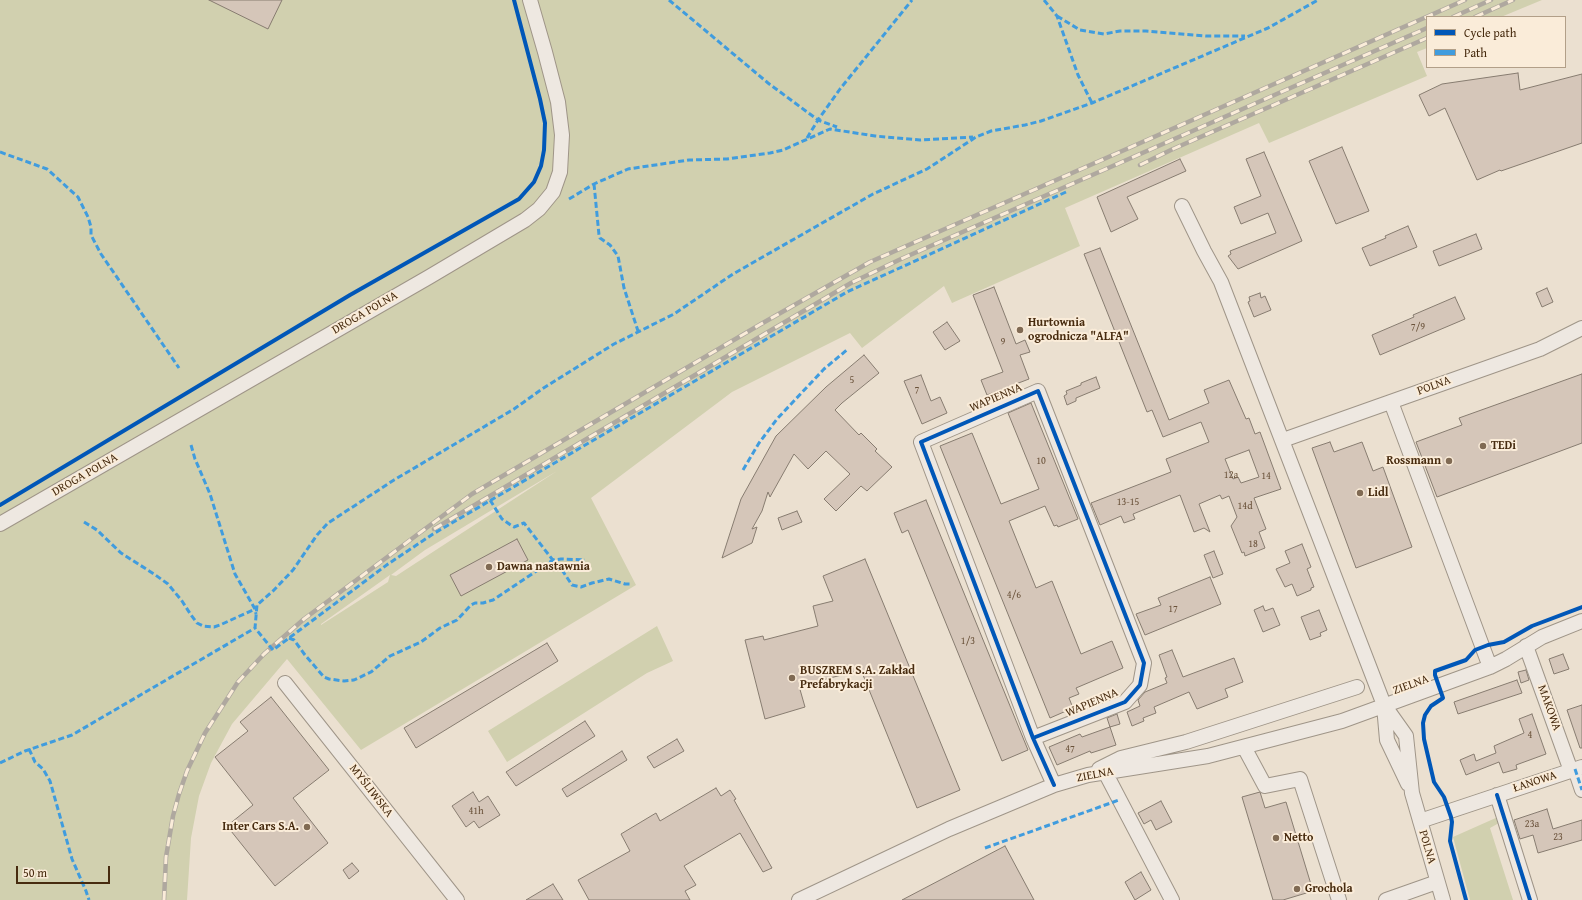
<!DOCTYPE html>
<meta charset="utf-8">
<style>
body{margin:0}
#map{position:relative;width:1582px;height:900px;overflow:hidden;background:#ebe0d0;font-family:"Gentium Book Plus",serif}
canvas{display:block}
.legend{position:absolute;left:1426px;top:16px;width:140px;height:52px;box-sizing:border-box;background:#faecd9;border:1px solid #b29f88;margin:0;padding:5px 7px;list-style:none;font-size:12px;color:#472b0f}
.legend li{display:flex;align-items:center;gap:8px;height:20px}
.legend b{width:20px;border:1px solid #b29f88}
.scale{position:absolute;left:16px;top:866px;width:94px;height:18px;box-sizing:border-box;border:2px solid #472b0f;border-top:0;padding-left:5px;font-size:12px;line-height:14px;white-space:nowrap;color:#472b0f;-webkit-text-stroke:3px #faecd9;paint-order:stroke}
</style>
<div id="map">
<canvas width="1582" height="900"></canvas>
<ul class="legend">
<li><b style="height:5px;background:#0057b8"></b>Cycle path</li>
<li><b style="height:5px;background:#409cde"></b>Path</li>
</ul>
<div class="scale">50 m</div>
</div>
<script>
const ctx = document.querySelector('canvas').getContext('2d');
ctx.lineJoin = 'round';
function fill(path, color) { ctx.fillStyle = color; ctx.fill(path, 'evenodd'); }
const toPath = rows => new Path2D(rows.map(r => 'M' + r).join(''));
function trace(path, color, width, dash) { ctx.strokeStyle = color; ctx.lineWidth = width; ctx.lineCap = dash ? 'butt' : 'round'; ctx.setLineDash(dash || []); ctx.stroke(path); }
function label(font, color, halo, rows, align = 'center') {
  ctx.font = font + ' "Gentium Book Plus",serif'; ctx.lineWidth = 4; ctx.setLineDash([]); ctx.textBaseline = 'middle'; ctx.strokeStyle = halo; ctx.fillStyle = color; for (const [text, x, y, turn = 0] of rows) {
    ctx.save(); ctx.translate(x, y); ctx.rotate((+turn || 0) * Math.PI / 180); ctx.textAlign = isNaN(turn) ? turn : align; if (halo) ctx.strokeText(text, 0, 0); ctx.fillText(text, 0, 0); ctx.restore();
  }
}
fill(toPath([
 [0,0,1542,0,1501,17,1427,17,1427,48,1417,52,1427,76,1269,143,1259,123,1065,208,1080,246,952,303,944,286,862,348,850,333,732,392,591,498,636,585,361,750,287,659,232,724,211,763,199,796,191,838,187,900,0,900],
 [557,471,396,576,391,575,425,550],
 [390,575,388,582,321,625,321,624],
 [657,626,673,661,647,673,507,762,488,731],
 [1498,817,1499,823,1490,828,1513,900,1470,900,1453,837]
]), '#d1d0af');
const building = toPath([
 [209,0,282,0,268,29,209,0],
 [1518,73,1520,90,1582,74,1582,143,1501,171,1500,170,1477,180,1445,108,1429,116,1419,95,1442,84,1518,73],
 [1342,147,1369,211,1336,224,1309,161,1342,147],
 [1264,152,1302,241,1238,269,1228,256,1231,254,1230,251,1276,233,1268,213,1241,224,1234,207,1261,196,1246,159,1264,152],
 [1180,159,1186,171,1127,197,1138,219,1111,232,1097,197,1180,159],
 [1408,226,1417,247,1370,266,1362,248,1386,238,1385,236,1408,226],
 [1476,234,1482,249,1439,266,1433,251,1476,234],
 [1100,248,1169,420,1209,403,1204,390,1229,380,1246,419,1249,418,1255,434,1260,432,1281,489,1254,498,1266,529,1259,532,1265,548,1245,556,1244,552,1242,553,1231,526,1237,517,1229,496,1222,499,1220,495,1199,504,1210,532,1204,528,1194,532,1180,495,1133,514,1135,519,1124,523,1121,516,1100,525,1091,503,1171,472,1166,459,1209,442,1201,422,1163,437,1152,410,1147,412,1084,254,1100,248],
 [1249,450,1259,477,1241,483,1238,477,1233,479,1225,459,1249,450],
 [994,287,1016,344,1025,340,1030,352,1020,355,1029,379,987,395,981,380,1003,372,973,295,994,287],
 [1547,288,1553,302,1542,307,1536,293,1547,288],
 [1260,293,1261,298,1265,296,1271,310,1254,317,1248,302,1250,301,1249,297,1260,293],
 [1455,297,1465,319,1380,355,1372,335,1414,317,1413,315,1455,297],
 [947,322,960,341,945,350,933,332,947,322],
 [864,355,879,373,842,403,835,410,859,435,861,433,877,449,875,451,892,467,867,491,861,486,836,511,824,499,850,474,826,451,808,469,794,454,770,497,768,492,762,511,752,529,757,527,752,543,722,558,741,499,776,436,826,387,864,355],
 [1582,374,1582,443,1437,497,1416,442,1462,425,1459,418,1582,374],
 [921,375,931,401,940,397,947,413,922,424,904,381,921,375],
 [1096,377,1100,388,1076,398,1076,401,1067,405,1064,396,1067,394,1066,391,1081,385,1081,383,1096,377],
 [1031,403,1078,519,1058,527,1057,525,1054,526,1045,506,1009,521,1036,588,1052,581,1081,654,1112,641,1123,668,1076,688,1079,694,1069,698,1073,708,1050,718,940,446,972,433,1001,504,1039,489,1008,413,1031,403],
 [1330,442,1334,452,1362,442,1373,471,1383,467,1412,547,1356,568,1312,448,1330,442],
 [926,500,1028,750,1002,761,908,530,902,533,894,513,926,500],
 [797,511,802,522,782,530,778,518,797,511],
 [517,539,528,560,461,596,450,575,517,539],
 [1302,544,1311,567,1307,569,1314,587,1311,588,1311,590,1297,596,1292,584,1285,587,1276,569,1290,563,1285,551,1302,544],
 [1214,551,1223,574,1213,578,1204,555,1214,551],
 [865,559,960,790,917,808,861,670,799,686,805,707,765,719,745,640,763,636,764,640,818,626,813,606,833,601,823,576,865,559],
 [1210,577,1221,604,1145,635,1136,614,1161,605,1158,598,1210,577],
 [1263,606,1265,611,1273,608,1280,625,1263,632,1254,610,1263,606],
 [1319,610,1327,630,1320,633,1321,636,1310,640,1301,617,1319,610],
 [547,643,558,661,416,748,404,728,547,643],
 [1172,650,1183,677,1234,658,1243,682,1225,689,1228,697,1197,709,1189,692,1154,707,1156,713,1143,718,1144,721,1132,726,1127,712,1140,706,1138,700,1145,692,1167,683,1165,678,1167,677,1159,655,1172,650],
 [1563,654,1569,669,1554,674,1549,659,1563,654],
 [1526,670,1529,680,1521,683,1518,672,1526,670],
 [1517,680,1522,693,1458,714,1454,702,1517,680],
 [271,697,329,770,293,798,328,843,275,886,227,826,253,805,215,757,248,731,240,722,271,697],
 [1582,705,1582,748,1580,748,1567,710,1582,705],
 [1117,714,1120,724,1110,727,1107,718,1117,714],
 [1532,714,1546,754,1516,765,1517,769,1503,773,1499,762,1466,775,1460,760,1474,754,1476,761,1496,753,1494,746,1524,733,1519,719,1532,714],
 [585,721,595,736,516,786,506,772,585,721],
 [1110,727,1116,745,1091,753,1090,751,1057,765,1049,747,1080,734,1082,737,1110,727],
 [677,739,684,751,654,768,647,757,677,739],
 [622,751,627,760,567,797,562,789,622,751],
 [716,788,721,796,730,790,736,799,734,800,772,868,763,872,740,833,684,866,696,885,685,891,690,900,589,900,578,880,630,851,621,834,656,813,660,821,716,788],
 [473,792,479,802,488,796,500,815,479,828,474,821,466,827,452,806,473,792],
 [1260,792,1265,808,1286,802,1313,891,1283,900,1273,900,1242,797,1260,792],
 [1161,801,1172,822,1156,830,1151,820,1144,824,1138,813,1161,801],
 [1547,809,1553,829,1582,820,1582,840,1538,853,1533,835,1520,839,1514,820,1547,809],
 [1005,846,1034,900,902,900,1005,846],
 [352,863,359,871,349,879,343,870,352,863],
 [1141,872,1151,890,1135,900,1125,882,1141,872],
 [553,884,563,900,526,900,553,884]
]);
fill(building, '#d5c6b9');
trace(building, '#877c70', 1);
const minor = toPath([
 [1182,206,1204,251,1221,282,1384,705,1406,736,1412,793,1443,900],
 [1391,402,1490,667],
 [1283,440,1540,349,1582,328],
 [0,524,429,277,525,220,539,209,553,192,560,172,562,135,558,102,545,52,530,0],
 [1526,646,1571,771],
 [285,683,457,900],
 [1384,706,1387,740,1408,784],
 [1033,738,1125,702,1140,685,1144,663,1038,391,921,442,1033,738,1054,785],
 [1244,747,1265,786,1300,779,1339,900],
 [1099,769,1121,758,1186,742,1357,687],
 [1575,769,1582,790],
 [1105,772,1172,900],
 [1497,795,1530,900],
 [1420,821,1582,767],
 [799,900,949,829,1054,785,1088,775,1208,756,1342,721,1490,667,1506,659,1542,637,1582,621],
 [1386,900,1437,882]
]);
trace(minor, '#9f9588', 16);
trace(minor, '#eee8e1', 14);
const rail = toPath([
 [1453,17,1491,0],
 [1475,17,1513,0],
 [1140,165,1173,149,1427,38],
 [434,529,851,283,901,259,1427,28],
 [164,900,166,857,173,816,179,794,187,771,205,733,238,682,264,654,304,619,472,494,761,324,870,262,1465,0]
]);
trace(rail, '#afa89f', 4.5);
trace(rail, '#faecd9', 3, [9]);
trace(toPath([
 [669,0,768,83,818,120,837,127],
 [1044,0,1057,16,1078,75,1092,103],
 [1057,16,1080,30,1104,34,1120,31,1146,31,1206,36,1245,36],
 [807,138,818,120,840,89,912,0],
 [0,152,47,169,78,197,88,217,91,227,91,235,101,254,179,368],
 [594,184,599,235,600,238,610,245,618,256,624,288,638,331],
 [1066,192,847,292,433,534,388,564,273,650,255,628,257,605,273,591,293,570,317,535,328,523,394,480,514,409,542,389,614,344,674,314,733,274,873,194,927,169,976,137,991,131,1025,125,1041,121,1092,103,1268,28,1318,0],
 [569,199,594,184,628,169,689,160,727,159,770,153,783,150,830,129,875,136,920,140,973,137],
 [191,445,195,459,210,494,235,574,255,609,256,614],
 [743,470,759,443,777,419,824,369,848,349],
 [490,500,502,519,512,526,514,527,524,523,552,559,558,564,572,585,581,587,592,583,609,579,625,584,631,584],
 [84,522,97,530,121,553,154,574,168,584,182,601,191,615,197,623,203,626,214,627,220,625,255,609],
 [289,638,294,640,305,655,324,677,329,679,344,681,354,680,371,672,390,656,421,642,440,628,457,620,471,605,475,603,483,603,493,600,553,560,561,559,585,560],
 [29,749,35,762,43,769,50,781,72,859,86,891,89,900],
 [0,763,25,751,72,735,255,628],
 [1575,769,1582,790],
 [985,848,1119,800]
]), '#409cde', 3, [6, 3]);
trace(toPath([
 [0,505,350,295,519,199,534,182,541,166,544,150,545,123,540,99,514,0],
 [1033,738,1125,702,1140,685,1144,663,1038,391,921,442,1033,738,1054,785],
 [1497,795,1530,900],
 [1466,900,1450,841,1452,822,1451,817,1444,797,1434,782,1424,739,1423,723,1425,715,1431,706,1443,698,1435,675,1435,671,1466,660,1475,650,1488,645,1504,642,1532,626,1582,607]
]), '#0057b8', 4);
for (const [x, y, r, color] of [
 [1020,330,4,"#806a53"],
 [1483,446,4,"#806a53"],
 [1449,461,4,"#806a53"],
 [1360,493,4,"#806a53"],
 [489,567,4,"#806a53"],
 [792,678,4,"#806a53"],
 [307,827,4,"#806a53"],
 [1276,838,4,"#806a53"],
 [1297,889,4,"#806a53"]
]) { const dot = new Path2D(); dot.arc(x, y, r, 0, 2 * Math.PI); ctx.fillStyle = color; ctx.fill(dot); trace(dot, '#faecd9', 1.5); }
label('10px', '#6a523a', null, [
 ["7/9",1418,327],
 ["9",1003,342],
 ["5",852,380],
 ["7",917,390],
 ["10",1041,461],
 ["12a",1231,475],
 ["14",1266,476],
 ["13-15",1128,502],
 ["14d",1245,506],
 ["18",1253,544],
 ["4/6",1014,595],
 ["17",1173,609],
 ["1/3",968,641],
 ["4",1530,735],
 ["47",1070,749],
 ["41h",476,811],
 ["23a",1532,824],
 ["23",1558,837]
]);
label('12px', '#472b0f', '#faecd9', [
 ["DROGA POLNA",365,313,-30],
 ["POLNA",1434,386,-20],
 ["WAPIENNA",996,398,-23],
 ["DROGA POLNA",85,475,-30],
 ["ZIELNA",1411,685,-20],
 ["WAPIENNA",1092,703,-23],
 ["MAKOWA",1549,708,70],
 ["ZIELNA",1095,775,-11],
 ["ŁANOWA",1535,782,-18],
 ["MYŚLIWSKA",371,791,52],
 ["POLNA",1427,847,74]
]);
label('bold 12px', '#472b0f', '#faecd9', [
 ["Hurtownia",1028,323],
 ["ogrodnicza \"ALFA\"",1028,337],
 ["TEDi",1491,446],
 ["Rossmann",1441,461,"right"],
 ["Lidl",1368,493],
 ["Dawna nastawnia",497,567],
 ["BUSZREM S.A. Zakład",800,671],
 ["Prefabrykacji",800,685],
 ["Inter Cars S.A.",299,827,"right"],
 ["Netto",1284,838],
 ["Grochola",1305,889]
], 'left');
</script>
